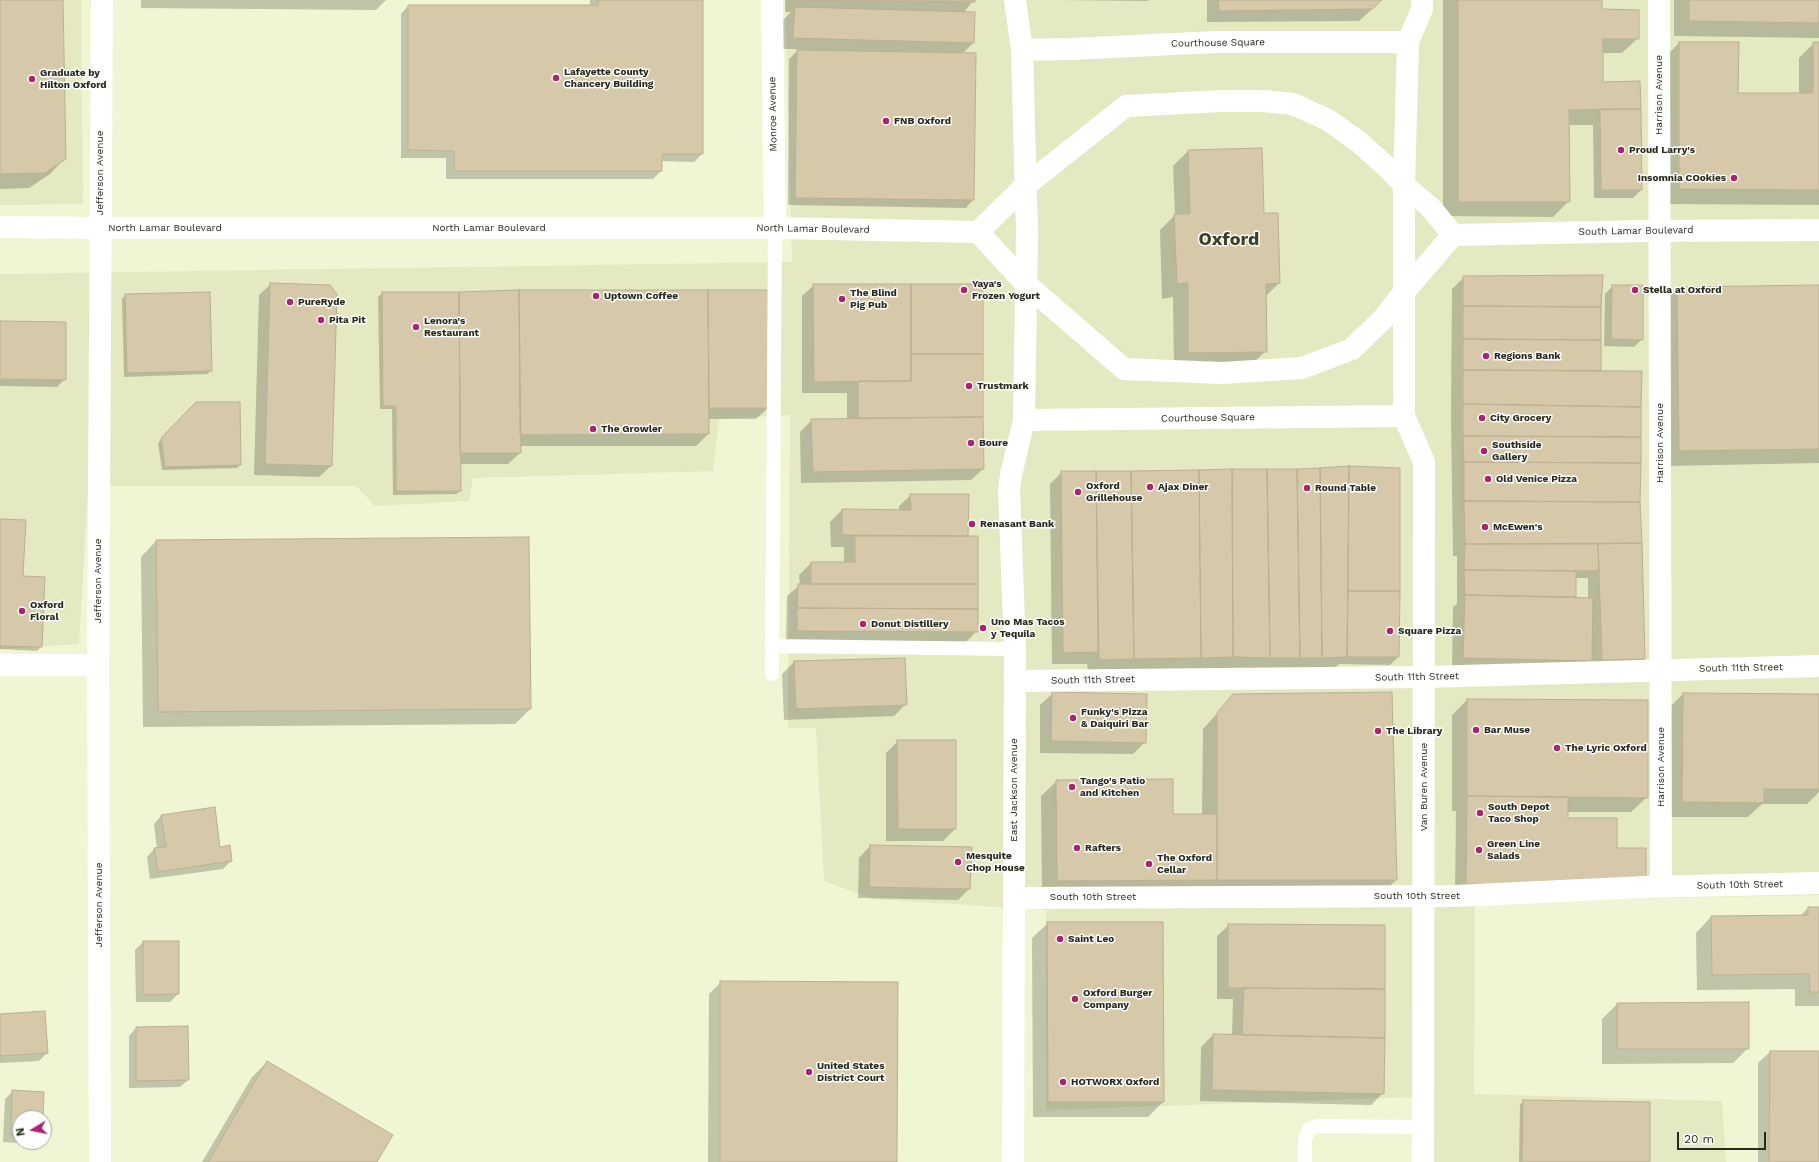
<!DOCTYPE html>
<style>
body{margin:0}
#map{position:relative;width:1819px;height:1162px;overflow:hidden;background:#f0f5d3;font-family:"Work Sans",sans-serif}
canvas{display:block}
.north{position:absolute;left:12px;top:1110px;width:40px;height:40px;box-sizing:border-box;background:#fefefe;border:1px solid #a8a9a4;border-radius:50%;rotate:260deg;font-size:11px;font-weight:700;line-height:16px;text-align:center;color:#282a1d}
.north::after{content:'';display:block;margin:auto;width:14px;height:18px;background:#ab256c;clip-path:polygon(50% 0,100% 100%,50% 72%,0 100%)}
.scale{position:absolute;left:1677px;top:1132px;width:89px;height:18px;box-sizing:border-box;border:2px solid #282a1d;border-top:0;padding-left:5px;font-size:12px;line-height:14px;white-space:nowrap;color:#282a1d;-webkit-text-stroke:3px #fefefe;paint-order:stroke}
</style>
<div id="map">
<canvas width="1819" height="1162"></canvas>
<div class="north">N</div>
<div class="scale">20 m</div>
</div>
<script>
const ctx = document.querySelector('canvas').getContext('2d');
ctx.lineJoin = 'round';
function fill(path, color) { ctx.fillStyle = color; ctx.fill(path, 'evenodd'); }
const toPath = rows => new Path2D(rows.map(r => 'M' + r).join(''));
function trace(path, color, width, dash) { ctx.strokeStyle = color; ctx.lineWidth = width; ctx.lineCap = dash ? 'butt' : 'round'; ctx.setLineDash(dash || []); ctx.stroke(path); }
function label(font, color, halo, rows, align = 'center') {
  ctx.font = font + ' "Work Sans",sans-serif'; ctx.lineWidth = 3; ctx.setLineDash([]); ctx.textBaseline = 'middle'; ctx.strokeStyle = halo; ctx.fillStyle = color; for (const [text, x, y, turn = 0] of rows) {
    ctx.save(); ctx.translate(x, y); ctx.rotate((+turn || 0) * Math.PI / 180); ctx.textAlign = isNaN(turn) ? turn : align; if (halo) ctx.strokeText(text, 0, 0); ctx.fillText(text, 0, 0); ctx.restore();
  }
}
fill(toPath([
 [0,0,81,0,83,204,0,205],
 [785,0,1819,0,1819,895,1475,902,1474,1094,1722,1101,1726,1162,1412,1162,1412,1097,1046,1110,1046,910,873,899,824,881,816,728,788,728,790,415,719,419,713,471,473,478,469,501,375,506,356,486,88,486,79,644,0,649,0,274,792,262]
]), '#e4e9c1');
fill(toPath([
 [0,0,62,0,65,158,50,174,29,188,0,189],
 [141,0,386,0,376,10,141,8],
 [590,0,702,0,702,154,694,162,661,161,661,171,653,179,446,179,446,158,401,158,401,14,408,6,590,6],
 [785,0,974,0,963,13,973,43,962,54,973,200,966,208,788,205,789,59,799,49,782,49,783,20,791,12,785,12],
 [1057,0,1149,0,1148,1],
 [1207,0,1382,0,1359,21,1207,22],
 [1443,0,1601,0,1601,10,1638,38,1622,53,1602,53,1602,83,1641,190,1633,198,1594,198,1593,125,1568,125,1569,201,1553,217,1443,216],
 [1674,0,1819,0,1819,38,1674,36],
 [1679,43,1737,94,1799,94,1799,58,1814,43,1819,43,1819,205,1664,204,1664,58],
 [1261,149,1263,214,1279,283,1265,297,1266,351,1250,366,1174,368,1173,297,1162,299,1160,230,1175,215,1173,166,1188,151],
 [1602,276,1600,372,1639,502,1644,659,1633,670,1591,672,1590,661,1579,672,1452,669,1453,607,1457,604,1457,556,1453,556,1451,417,1452,289,1464,277],
 [1575,578,1588,578,1588,599,1575,598],
 [271,284,331,466,319,477,254,475,259,295],
 [814,285,982,285,983,469,971,480,801,483,800,432,812,420,847,420,847,393,802,393,802,296],
 [1613,286,1642,339,1634,347,1604,346,1605,294],
 [1819,286,1819,463,1665,466,1662,303,1677,288],
 [768,291,768,408,756,419,708,419,708,434,696,446,520,446,520,453,508,464,459,464,460,491,456,494,393,495,392,409,380,409,378,297,382,293],
 [126,295,211,371,207,374,124,377,122,299],
 [0,322,65,379,57,387,0,386],
 [196,403,240,465,237,468,162,470,158,443],
 [1348,467,1399,469,1398,657,1390,665,1339,664,1335,668,1088,671,1087,664,1052,664,1050,484,1062,472,1297,470],
 [911,495,968,495,967,537,977,631,965,643,786,643,787,596,800,585,799,575,811,563,844,563,844,547,831,547,830,522,842,510,899,511,899,506],
 [0,520,22,577,44,578,41,647,37,651,0,649],
 [156,541,530,709,515,724,143,727,141,557],
 [794,662,906,704,894,716,784,720,782,674],
 [1052,694,1145,742,1133,754,1040,753,1040,705],
 [1683,694,1819,695,1819,792,1807,804,1762,804,1748,817,1667,817,1668,709],
 [1234,695,1396,880,1381,895,1042,896,1041,796,1057,781,1172,815,1202,815,1203,729],
 [1467,700,1647,797,1631,812,1567,812,1567,819,1616,819,1455,896,1456,811,1452,811,1452,715],
 [898,741,955,829,943,841,886,841,886,753],
 [161,816,220,848,231,861,223,869,150,879,147,857,154,849,157,849,154,824],
 [870,846,970,888,958,900,858,898,859,858],
 [1808,908,1819,908,1819,1006,1795,1006,1795,989,1697,990,1696,933,1711,917,1800,916],
 [1048,923,1163,1102,1148,1117,1033,1117,1032,938],
 [1229,925,1383,1093,1371,1105,1200,1101,1201,1047,1213,1035,1232,1036,1233,999,1217,999,1217,936],
 [143,942,178,942,178,994,170,1002,136,1002,135,950],
 [721,982,897,1162,708,1162,709,994],
 [1617,1004,1748,1048,1733,1063,1602,1064,1602,1019],
 [0,1015,47,1053,39,1061,0,1063],
 [136,1028,188,1080,180,1087,129,1088,129,1036],
 [1770,1052,1819,1052,1819,1162,1758,1162,1758,1063],
 [267,1062,376,1162,202,1162,252,1077],
 [13,1091,42,1118,20,1118,20,1142,35,1142,33,1144,3,1142,5,1099],
 [1523,1101,1649,1162,1519,1162,1520,1105]
]), '#0003');
const building = toPath([
 [0,0,63,0,66,159,45,173,0,174,0,0],
 [598,0,703,0,703,154,662,154,662,171,454,171,454,151,408,150,408,5,598,5,598,0],
 [796,0,975,0,975,2,796,0],
 [1218,0,1382,0,1372,9,1219,11,1218,0],
 [1458,0,1602,0,1602,9,1639,10,1639,39,1603,39,1603,82,1640,81,1641,109,1569,110,1570,202,1458,202,1458,0],
 [1689,0,1819,0,1819,23,1689,21,1689,0],
 [795,7,975,12,974,43,793,38,795,7],
 [1679,42,1739,42,1738,93,1813,93,1813,42,1819,42,1819,190,1679,189,1679,42],
 [797,50,976,53,974,200,795,198,797,50],
 [1600,109,1641,109,1642,190,1601,190,1600,109],
 [1262,148,1264,213,1278,213,1280,283,1266,284,1267,352,1188,353,1188,283,1177,284,1174,214,1190,214,1188,150,1262,148],
 [1603,275,1601,307,1463,306,1463,276,1603,275],
 [270,283,330,285,337,294,332,466,265,464,270,283],
 [813,284,911,284,911,381,814,382,813,284],
 [911,284,983,284,983,354,911,354,911,284],
 [1612,285,1643,285,1643,340,1611,339,1612,285],
 [1819,285,1819,449,1679,451,1677,287,1819,285],
 [519,290,521,453,460,453,459,292,519,290],
 [519,290,708,290,709,434,520,435,519,290],
 [708,290,769,290,769,408,709,408,708,290],
 [210,292,212,371,127,373,125,294,210,292],
 [382,292,459,292,461,491,396,491,396,406,383,406,382,292],
 [1463,306,1601,307,1601,340,1463,339,1463,306],
 [0,321,66,322,66,380,0,379,0,321],
 [1463,339,1601,340,1601,371,1463,370,1463,339],
 [911,354,983,354,983,417,858,418,858,381,911,381,911,354],
 [1463,370,1642,371,1641,407,1463,404,1463,370],
 [196,402,240,402,241,465,165,467,161,438,196,402],
 [1463,404,1641,407,1641,437,1463,436,1463,404],
 [983,417,984,469,813,472,811,419,983,417],
 [1463,436,1641,437,1641,463,1464,462,1463,436],
 [1464,462,1641,463,1640,502,1464,501,1464,462],
 [1349,466,1400,468,1400,591,1348,591,1349,466],
 [1349,466,1347,657,1322,658,1320,468,1349,466],
 [1320,468,1322,658,1300,658,1297,469,1320,468],
 [1232,469,1267,469,1270,658,1233,657,1232,469],
 [1232,469,1233,657,1201,658,1199,470,1232,469],
 [1267,469,1297,469,1300,658,1270,658,1267,469],
 [1199,470,1201,658,1134,659,1131,471,1199,470],
 [1061,471,1096,471,1098,652,1063,653,1061,471],
 [1096,471,1131,471,1134,659,1099,660,1096,471],
 [910,494,969,494,968,536,842,535,842,509,911,510,910,494],
 [1464,501,1640,502,1642,543,1465,544,1464,501],
 [0,519,26,520,23,576,45,577,42,647,0,646,0,519],
 [855,536,978,536,978,584,811,584,811,562,855,562,855,536],
 [529,537,531,709,158,712,156,540,529,537],
 [1642,543,1645,659,1602,660,1598,544,1642,543],
 [1465,544,1598,544,1599,571,1464,570,1465,544],
 [1464,570,1576,571,1576,597,1465,595,1464,570],
 [798,584,978,584,978,609,797,608,798,584],
 [1348,591,1400,591,1399,657,1347,657,1348,591],
 [1465,595,1593,598,1592,661,1463,658,1465,595],
 [797,608,978,609,978,632,797,631,797,608],
 [905,658,907,705,796,709,794,661,905,658],
 [1052,692,1147,694,1146,743,1051,741,1052,692],
 [1392,692,1397,880,1217,880,1217,713,1233,694,1392,692],
 [1683,693,1819,694,1819,789,1764,789,1764,803,1682,802,1683,693],
 [1467,699,1648,700,1648,798,1467,796,1467,699],
 [897,740,956,740,956,829,898,829,897,740],
 [1173,779,1173,814,1217,814,1217,880,1057,881,1056,780,1173,779],
 [1467,796,1568,797,1568,818,1617,818,1617,848,1646,848,1646,887,1466,884,1467,796],
 [215,807,220,847,230,845,232,861,158,872,154,848,166,847,161,815,215,807],
 [870,845,972,847,970,889,869,887,870,845],
 [1808,907,1819,907,1819,992,1810,992,1809,974,1712,975,1711,916,1808,915,1808,907],
 [1047,922,1163,922,1164,1102,1048,1102,1047,922],
 [1228,924,1385,925,1385,989,1228,988,1228,924],
 [143,941,179,941,179,994,143,995,143,941],
 [720,981,898,982,897,1162,720,1162,720,981],
 [1244,988,1385,989,1385,1038,1242,1035,1244,988],
 [1749,1002,1749,1049,1617,1049,1617,1003,1749,1002],
 [45,1011,48,1053,0,1056,0,1014,45,1011],
 [188,1026,189,1080,136,1081,136,1027,188,1026],
 [1213,1034,1385,1038,1384,1094,1212,1090,1213,1034],
 [1770,1051,1819,1051,1819,1162,1769,1162,1770,1051],
 [267,1061,393,1135,377,1162,208,1162,267,1061],
 [12,1090,44,1092,43,1118,20,1118,20,1135,11,1135,12,1090],
 [1523,1100,1650,1102,1650,1162,1522,1162,1523,1100]
]);
fill(building, '#d5c9aa');
trace(building, '#bcb091', 1);
trace(toPath([
 [772,646,1015,649],
 [772,674,775,228],
 [1305,1162,1305,1140,1309,1129,1317,1126,1423,1127]
]), '#fff', 14);
trace(toPath([
 [772,0,775,228],
 [1015,0,1022,50],
 [1659,0,1661,886],
 [1408,42,1422,9,1422,0],
 [1404,416,1424,462,1423,1162],
 [0,665,98,665],
 [1015,681,1424,677,1819,666],
 [1014,898,1455,896,1646,887,1819,883],
 [100,1162,98,665,102,0]
]), '#fff', 22);
trace(toPath([
 [0,227,100,228,775,228,978,232],
 [978,232,1026,284,1124,369,1222,373,1302,368,1352,349,1383,319,1404,292,1453,235],
 [978,232,1025,186,1126,106,1222,101,1263,101,1293,104,1328,120,1359,142,1388,168,1404,185,1431,208,1453,235],
 [1453,235,1647,231,1819,230],
 [1013,1162,1015,649,1009,489,1011,475,1024,420,1027,233,1022,50,1071,49,1216,42,1408,42,1404,185,1404,416,1024,420]
]), '#fff', 22);
for (const [x, y, r, color] of [
 [556,78,4,"#ab256c"],
 [32,79,4,"#ab256c"],
 [886,121,4,"#ab256c"],
 [1621,150,4,"#ab256c"],
 [1734,178,4,"#ab256c"],
 [964,290,4,"#ab256c"],
 [1635,290,4,"#ab256c"],
 [596,296,4,"#ab256c"],
 [842,299,4,"#ab256c"],
 [290,302,4,"#ab256c"],
 [321,320,4,"#ab256c"],
 [416,327,4,"#ab256c"],
 [1486,356,4,"#ab256c"],
 [969,386,4,"#ab256c"],
 [1482,418,4,"#ab256c"],
 [593,429,4,"#ab256c"],
 [971,443,4,"#ab256c"],
 [1484,451,4,"#ab256c"],
 [1488,479,4,"#ab256c"],
 [1150,487,4,"#ab256c"],
 [1307,488,4,"#ab256c"],
 [1078,492,4,"#ab256c"],
 [972,524,4,"#ab256c"],
 [1485,527,4,"#ab256c"],
 [22,611,4,"#ab256c"],
 [863,624,4,"#ab256c"],
 [983,628,4,"#ab256c"],
 [1390,631,4,"#ab256c"],
 [1073,718,4,"#ab256c"],
 [1476,730,4,"#ab256c"],
 [1378,731,4,"#ab256c"],
 [1557,748,4,"#ab256c"],
 [1072,787,4,"#ab256c"],
 [1480,813,4,"#ab256c"],
 [1077,848,4,"#ab256c"],
 [1479,850,4,"#ab256c"],
 [958,862,4,"#ab256c"],
 [1149,864,4,"#ab256c"],
 [1060,939,4,"#ab256c"],
 [1075,999,4,"#ab256c"],
 [809,1072,4,"#ab256c"],
 [1063,1082,4,"#ab256c"]
]) { const dot = new Path2D(); dot.arc(x, y, r, 0, 2 * Math.PI); ctx.fillStyle = color; ctx.fill(dot); trace(dot, '#fefefe', 1.5); }
label('10px', '#282a1d', '#fefefe', [
 ["Courthouse Square",1218,43,-1],
 ["Harrison Avenue",1659,95,-90],
 ["Monroe Avenue",773,114,-91],
 ["Jefferson Avenue",100,173,-90],
 ["North Lamar Boulevard",165,228],
 ["North Lamar Boulevard",489,228],
 ["North Lamar Boulevard",813,229,1],
 ["South Lamar Boulevard",1636,231,-1],
 ["Courthouse Square",1208,418,-1],
 ["Harrison Avenue",1660,443,-90],
 ["Jefferson Avenue",98,581,-90],
 ["South 11th Street",1741,668,-1],
 ["South 11th Street",1417,677,-1],
 ["South 11th Street",1093,680,-1],
 ["Harrison Avenue",1661,767,-90],
 ["Van Buren Avenue",1424,787,-90],
 ["East Jackson Avenue",1014,790,-90],
 ["South 10th Street",1740,885,-1],
 ["South 10th Street",1417,896],
 ["South 10th Street",1093,897],
 ["Jefferson Avenue",99,905,-90]
]);
label('bold 10px', '#282a1d', '#fefefe', [
 ["Lafayette County",564,72],
 ["Chancery Building",564,84],
 ["Graduate by",40,73],
 ["Hilton Oxford",40,85],
 ["FNB Oxford",894,121],
 ["Proud Larry's",1629,150],
 ["Insomnia COokies",1726,178,"right"],
 ["Yaya's",972,284],
 ["Frozen Yogurt",972,296],
 ["Stella at Oxford",1643,290],
 ["The Blind",850,293],
 ["Pig Pub",850,305],
 ["Uptown Coffee",604,296],
 ["PureRyde",298,302],
 ["Pita Pit",329,320],
 ["Lenora's",424,321],
 ["Restaurant",424,333],
 ["Regions Bank",1494,356],
 ["Trustmark",977,386],
 ["City Grocery",1490,418],
 ["The Growler",601,429],
 ["Boure",979,443],
 ["Southside",1492,445],
 ["Gallery",1492,457],
 ["Old Venice Pizza",1496,479],
 ["Oxford",1086,486],
 ["Grillehouse",1086,498],
 ["Ajax Diner",1158,487],
 ["Round Table",1315,488],
 ["Renasant Bank",980,524],
 ["McEwen's",1493,527],
 ["Oxford",30,605],
 ["Floral",30,617],
 ["Uno Mas Tacos",991,622],
 ["y Tequila",991,634],
 ["Donut Distillery",871,624],
 ["Square Pizza",1398,631],
 ["Funky's Pizza",1081,712],
 ["& Daiquiri Bar",1081,724],
 ["Bar Muse",1484,730],
 ["The Library",1386,731],
 ["The Lyric Oxford",1565,748],
 ["Tango's Patio",1080,781],
 ["and Kitchen",1080,793],
 ["South Depot",1488,807],
 ["Taco Shop",1488,819],
 ["Green Line",1487,844],
 ["Salads",1487,856],
 ["Rafters",1085,848],
 ["Mesquite",966,856],
 ["Chop House",966,868],
 ["The Oxford",1157,858],
 ["Cellar",1157,870],
 ["Saint Leo",1068,939],
 ["Oxford Burger",1083,993],
 ["Company",1083,1005],
 ["United States",817,1066],
 ["District Court",817,1078],
 ["HOTWORX Oxford",1071,1082]
], 'left');
label('bold 18px', '#3c4024', '#fefefe', [
 ["Oxford",1229,240]
]);
</script>
